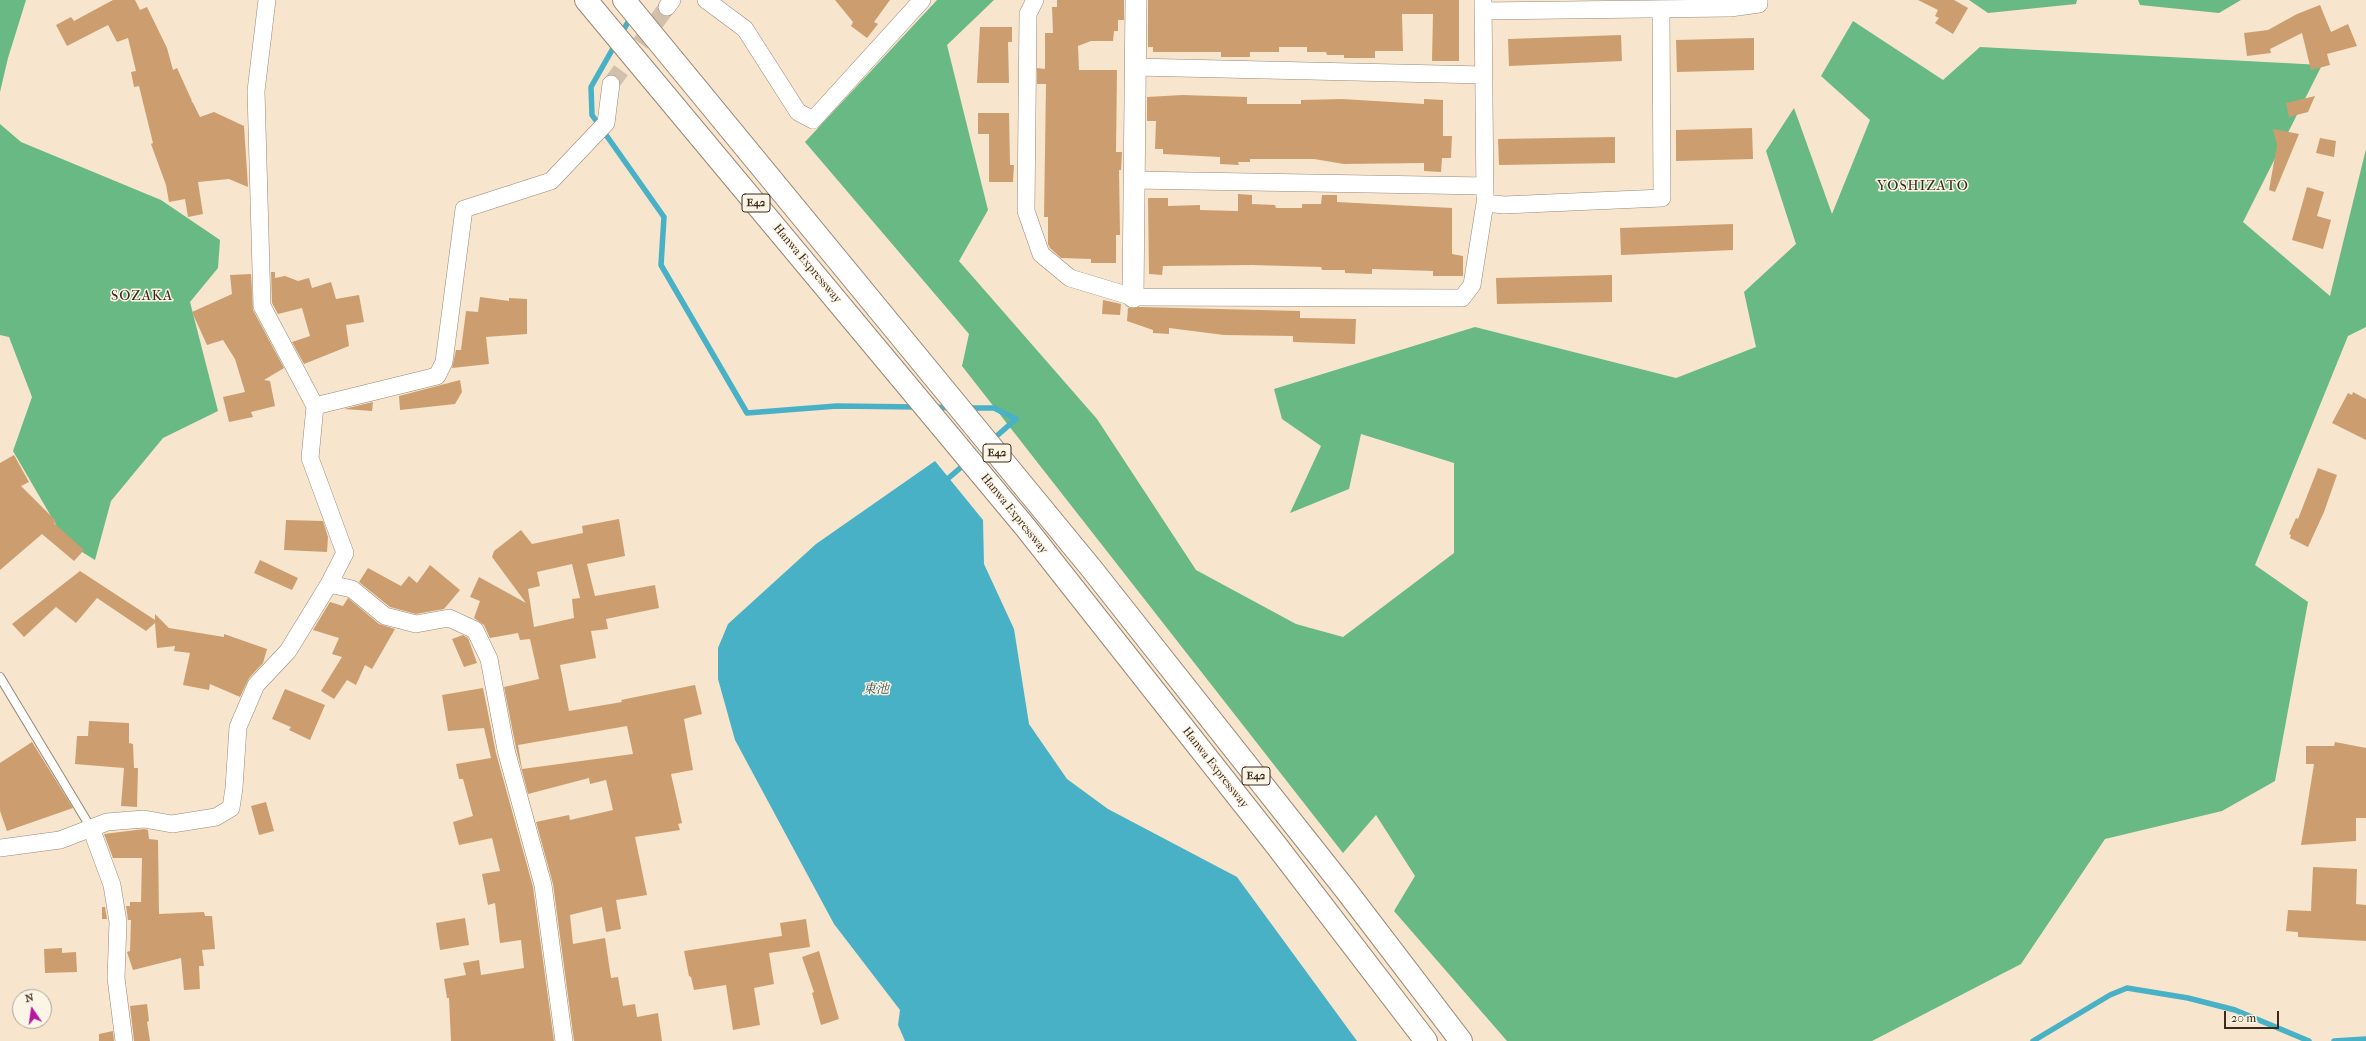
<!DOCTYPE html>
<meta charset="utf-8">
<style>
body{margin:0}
#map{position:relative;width:2366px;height:1041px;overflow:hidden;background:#f7e5cd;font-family:"IM FELL French Canon",serif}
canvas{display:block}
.north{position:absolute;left:12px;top:989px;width:40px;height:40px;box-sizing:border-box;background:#fcf5e5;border:1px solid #afa495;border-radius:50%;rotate:347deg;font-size:11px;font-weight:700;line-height:16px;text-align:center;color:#3b2a1e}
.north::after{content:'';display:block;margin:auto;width:14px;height:18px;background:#b5179e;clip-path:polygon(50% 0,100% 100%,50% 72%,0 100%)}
.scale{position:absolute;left:2224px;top:1011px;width:55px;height:18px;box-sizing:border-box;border:2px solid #3b2a1e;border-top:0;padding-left:5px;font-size:12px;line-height:14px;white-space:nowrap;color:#3b2a1e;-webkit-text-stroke:3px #fcf5e5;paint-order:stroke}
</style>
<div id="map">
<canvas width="2366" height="1041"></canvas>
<div class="north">N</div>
<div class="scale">20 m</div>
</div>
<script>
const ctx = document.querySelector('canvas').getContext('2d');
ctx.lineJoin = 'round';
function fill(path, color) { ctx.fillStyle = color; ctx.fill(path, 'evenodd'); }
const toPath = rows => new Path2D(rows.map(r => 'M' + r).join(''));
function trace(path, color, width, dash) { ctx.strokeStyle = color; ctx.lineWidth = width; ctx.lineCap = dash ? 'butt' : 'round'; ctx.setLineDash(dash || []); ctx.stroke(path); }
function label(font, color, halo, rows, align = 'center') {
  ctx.font = font + ' "IM FELL French Canon","Noto Serif JP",serif'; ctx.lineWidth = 3; ctx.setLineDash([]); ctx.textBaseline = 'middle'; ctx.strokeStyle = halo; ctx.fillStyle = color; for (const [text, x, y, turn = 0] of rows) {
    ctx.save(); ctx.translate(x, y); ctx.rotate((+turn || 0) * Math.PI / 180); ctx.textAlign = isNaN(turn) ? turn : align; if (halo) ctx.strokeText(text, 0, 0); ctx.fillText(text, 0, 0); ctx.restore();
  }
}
fill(toPath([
 [0,0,26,0,8,58,0,92],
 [937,0,994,0,947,45,988,210,959,261,1097,419,1196,570,1296,624,1343,637,1454,553,1454,463,1361,434,1349,489,1290,513,1321,446,1282,419,1274,389,1475,327,1676,378,1756,347,1744,292,1796,244,1766,151,1794,108,1832,214,1870,120,1821,76,1853,21,1943,80,1980,47,2322,65,2243,222,2330,296,2366,149,2366,327,2348,336,2255,565,2308,602,2275,781,2222,811,2105,839,2021,964,1872,1041,1507,1041,1394,911,1415,876,1376,815,1343,853,962,366,969,334,805,142],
 [1969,0,2077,0,2076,4,1988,13],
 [2138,0,2241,0,2219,13,2140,5],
 [0,124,21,142,161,200,220,240,218,268,190,302,218,411,163,438,111,501,95,560,66,542,13,451,32,397,9,337,0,335]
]), '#68b984');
fill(toPath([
 [935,461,983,520,984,564,1014,629,1029,724,1067,779,1108,809,1237,877,1357,1041,905,1041,898,1025,900,1010,834,924,735,740,718,679,718,648,728,624,816,544]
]), '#48b1c6');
trace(toPath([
 [621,34,631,17],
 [616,43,591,87,592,115,664,217,661,265,747,413,837,406,918,407],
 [932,407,952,408],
 [966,408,994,408,1016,419,991,441],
 [944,482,966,463],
 [2033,1041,2110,995,2127,988,2188,998,2235,1010,2309,1041],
 [2334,1041,2366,1039]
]), '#48b1c6', 5.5);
fill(toPath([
 [113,0,135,0,140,10,147,7,167,48,173,70,177,68,192,101,191,101,193,103,200,117,214,112,244,126,248,187,229,179,198,182,203,214,188,217,185,199,169,202,166,185,151,144,153,143,139,86,134,87,131,72,136,71,128,38,117,42,108,25,67,46,56,25,71,17,74,21],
 [835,0,890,0,874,22,878,24,867,38,851,26,853,22],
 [1057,0,1124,0,1124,20,1118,20,1118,31,1114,31,1113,41,1091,41,1078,46,1079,70,1117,70,1116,152,1122,152,1121,170,1119,170,1120,235,1116,235,1116,263,1091,263,1091,259,1061,258,1050,248,1048,244,1048,217,1044,217,1046,84,1037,84,1037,68,1045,69,1045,33,1053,33,1052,7,1057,7],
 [1148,0,1459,0,1459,61,1432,61,1433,14,1402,14,1403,51,1375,51,1375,58,1344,58,1344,55,1327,55,1326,52,1307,52,1307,47,1279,47,1279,52,1250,52,1250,57,1221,57,1221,52,1153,52,1153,47,1148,47],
 [1918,0,1954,0,1968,8,1953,34,1935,23,1939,18,1935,16,1938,10],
 [2320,5,2331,32,2348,24,2357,46,2327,54,2330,65,2311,70,2302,33,2270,49,2271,53,2247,56,2244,33,2268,30,2297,14],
 [980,27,1012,27,1012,42,1008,42,1009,83,977,83],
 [1621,35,1622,61,1509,66,1508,39],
 [1754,38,1754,70,1677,72,1676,40],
 [1182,95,1247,97,1247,104,1301,104,1301,100,1342,99,1424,104,1424,99,1443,100,1443,136,1452,136,1451,158,1442,158,1441,172,1424,171,1424,163,1344,164,1314,159,1250,159,1250,162,1238,162,1239,165,1220,164,1220,157,1163,154,1163,149,1155,149,1156,121,1147,121,1147,97],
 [2315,96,2308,112,2289,117,2286,103],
 [978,113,1009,113,1010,165,1014,165,1013,182,989,182,989,134,978,134],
 [1752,128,1753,159,1676,161,1676,130],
 [2273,129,2299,134,2275,192,2269,190,2277,145],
 [1615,137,1615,163,1499,165,1498,139],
 [2320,138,2336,141,2334,157,2316,153],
 [2307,187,2324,192,2317,216,2331,220,2323,249,2292,240],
 [1238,194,1252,195,1252,204,1275,205,1276,208,1302,208,1302,204,1321,204,1322,195,1337,195,1337,202,1452,208,1452,254,1463,256,1463,276,1433,276,1433,271,1372,269,1372,274,1345,273,1345,270,1322,270,1321,267,1252,265,1163,266,1162,275,1149,274,1148,198,1168,198,1168,206,1200,205,1200,210,1238,211],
 [1733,224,1733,250,1621,255,1620,228],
 [271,272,275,272,275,278,285,276,298,281,309,278,312,288,331,282,336,299,359,295,364,322,346,325,349,346,304,364,292,342,310,336,302,308,278,314,272,303],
 [251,274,253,310,284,368,264,380,270,381,275,406,251,412,253,417,229,422,223,397,245,392,235,359,223,340,207,345,192,312,232,294,230,275],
 [1612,275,1612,302,1497,304,1496,278],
 [480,297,509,301,509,298,527,299,527,334,486,337,489,364,452,368,456,350,461,350,466,311,478,312],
 [1103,300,1121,304,1120,315,1102,314],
 [1139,307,1300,311,1300,318,1356,319,1355,344,1293,342,1293,336,1224,335,1169,328,1169,334,1153,333,1153,330,1127,321,1128,308],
 [460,380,462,392,455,404,400,410,399,396],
 [2353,392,2366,399,2366,440,2332,423,2348,393,2352,395],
 [373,402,372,411,344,409],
 [14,455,29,482,21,486,56,521,54,523,84,550,74,561,42,534,0,570,0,463],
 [2318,468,2337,475,2324,512,2308,547,2290,538,2291,535,2289,534,2296,518,2298,519],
 [619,519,625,556,587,564,595,596,655,585,659,608,606,619,608,629,591,631,596,658,560,665,569,711,622,702,621,700,695,685,702,714,684,719,693,770,671,774,682,823,678,824,680,830,635,837,647,895,616,900,621,929,606,932,602,907,570,915,573,944,605,938,611,978,618,977,623,1006,635,1004,637,1017,658,1013,662,1041,574,1041,553,884,536,822,569,815,570,820,613,810,606,780,590,784,589,778,528,794,516,748,504,687,539,679,530,639,520,640,518,633,490,638,484,625,474,618,480,601,470,597,479,577,526,603,492,557,494,551,521,530,532,544,583,533,582,526],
 [572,564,580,598,572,599,574,618,534,627,528,589,540,586,537,572],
 [627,726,633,754,522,769,518,745],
 [286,520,323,521,328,537,327,552,284,550],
 [260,560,298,578,292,590,254,573],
 [430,565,460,590,444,609,416,614,390,607,359,582,368,568,401,586,409,576,417,583],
 [80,571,155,620,155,614,169,628,224,637,224,634,267,649,263,663,249,678,240,697,210,684,209,690,183,685,190,653,174,651,175,646,157,648,155,623,146,631,97,598,76,623,56,607,24,637,12,624],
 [348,598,379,624,395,629,372,669,365,665,356,685,347,680,334,699,321,691,342,657,332,654,339,638,313,630,330,602,343,606],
 [463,635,468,638,477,663,464,667,452,639],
 [483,688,496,753,533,887,554,1041,451,1041,449,998,447,998,444,979,466,975,463,963,479,960,481,975,524,968,521,940,500,943,495,903,488,905,482,874,500,871,492,838,459,845,453,822,473,816,463,779,459,779,456,764,491,758,484,728,448,731,442,695],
 [285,689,325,705,310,740,289,730,291,727,272,719],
 [89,721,129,723,129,743,133,744,134,768,138,768,137,807,121,806,124,768,75,764,77,736,88,736],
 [32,742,73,808,7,831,0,811,0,763],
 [2335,742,2366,748,2366,818,2356,818,2356,841,2301,845,2314,764,2306,764,2306,746,2334,746],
 [266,802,274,831,259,835,251,806],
 [144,829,148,830,149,839,158,840,159,914,204,912,205,916,212,916,215,949,202,950,204,966,199,966,200,989,184,990,181,958,133,970,127,952,130,951,131,920,128,920,126,906,130,906,130,902,141,902,142,858,113,858,104,834],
 [2313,867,2357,869,2356,904,2366,905,2366,941,2298,937,2298,932,2286,931,2288,910,2311,911],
 [102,907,105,907,107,919,102,919],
 [465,918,469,945,440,950,436,923],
 [806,919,810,947,769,953,774,984,754,988,760,1025,733,1030,726,985,694,990,691,977,689,976,684,951,782,936,780,923],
 [62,948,62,953,76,952,77,972,45,973,44,949],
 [819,951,839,1019,821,1025,812,993,814,992,802,957],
 [147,1004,149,1021,147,1022,150,1041,134,1041,130,1006],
 [113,1031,114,1041,99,1041,99,1034]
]), '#cc9e6f');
trace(toPath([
 [611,84,667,7]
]), '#d1c0aa', 17, [17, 8]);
const service = toPath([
 [0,677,91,828]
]);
const minor = toPath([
 [706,0,745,29,798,112,813,120,922,0],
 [1035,0,1028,14,1026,211,1041,254,1070,278,1133,297,1462,298,1472,285,1485,203,1504,205,1662,198,1661,9],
 [1483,1,1485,197],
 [667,7,672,0],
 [1483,11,1730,8,1759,4,1759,0],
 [1135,67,1484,75],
 [1134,180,1485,186],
 [315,406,437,376,444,362,464,209,551,181,606,123,611,84],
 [329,584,352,589,385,616,416,624,449,618,475,630,489,659,506,750,543,885,564,1041],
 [91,828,112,885,118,922,116,978,124,1041],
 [0,848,60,840,107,822,144,819,172,824,216,817,231,808,234,788,238,727,256,685,288,651,329,584,345,553,310,458,315,406,262,306,256,91,267,0]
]);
const tertiary = toPath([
 [1133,297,1136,0]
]);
const motorway = toPath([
 [586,0,1026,528,1276,845,1426,1041],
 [624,0,1091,568,1345,889,1461,1041]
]);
trace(service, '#998876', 10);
trace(minor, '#998876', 18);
trace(tertiary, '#998876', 22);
trace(motorway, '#998876', 24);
trace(service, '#fff', 8);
trace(minor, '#fff', 17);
trace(tertiary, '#fff', 21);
trace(motorway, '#fff', 22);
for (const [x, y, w] of [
 [756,203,28],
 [997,453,28],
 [1256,776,28]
]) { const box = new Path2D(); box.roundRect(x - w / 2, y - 9, w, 18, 3); ctx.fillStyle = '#fcf5e5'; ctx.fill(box); trace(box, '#3b2a1e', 1); }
label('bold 11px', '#3b2a1e', null, [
 ["E42",756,203],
 ["E42",997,453],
 ["E42",1256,776]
]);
label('12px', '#3b2a1e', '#fcf5e5', [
 ["Hanwa Expressway",807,264,50],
 ["Hanwa Expressway",1014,514,51],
 ["Hanwa Expressway",1215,768,52]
]);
label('italic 13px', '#405959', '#fcf5e5', [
 ["東池",876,690]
]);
ctx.letterSpacing = '1px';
label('14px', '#3b2a1e', '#fcf5e5', [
 ["YOSHIZATO",1923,187],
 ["SOZAKA",142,297]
]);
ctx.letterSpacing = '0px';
</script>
